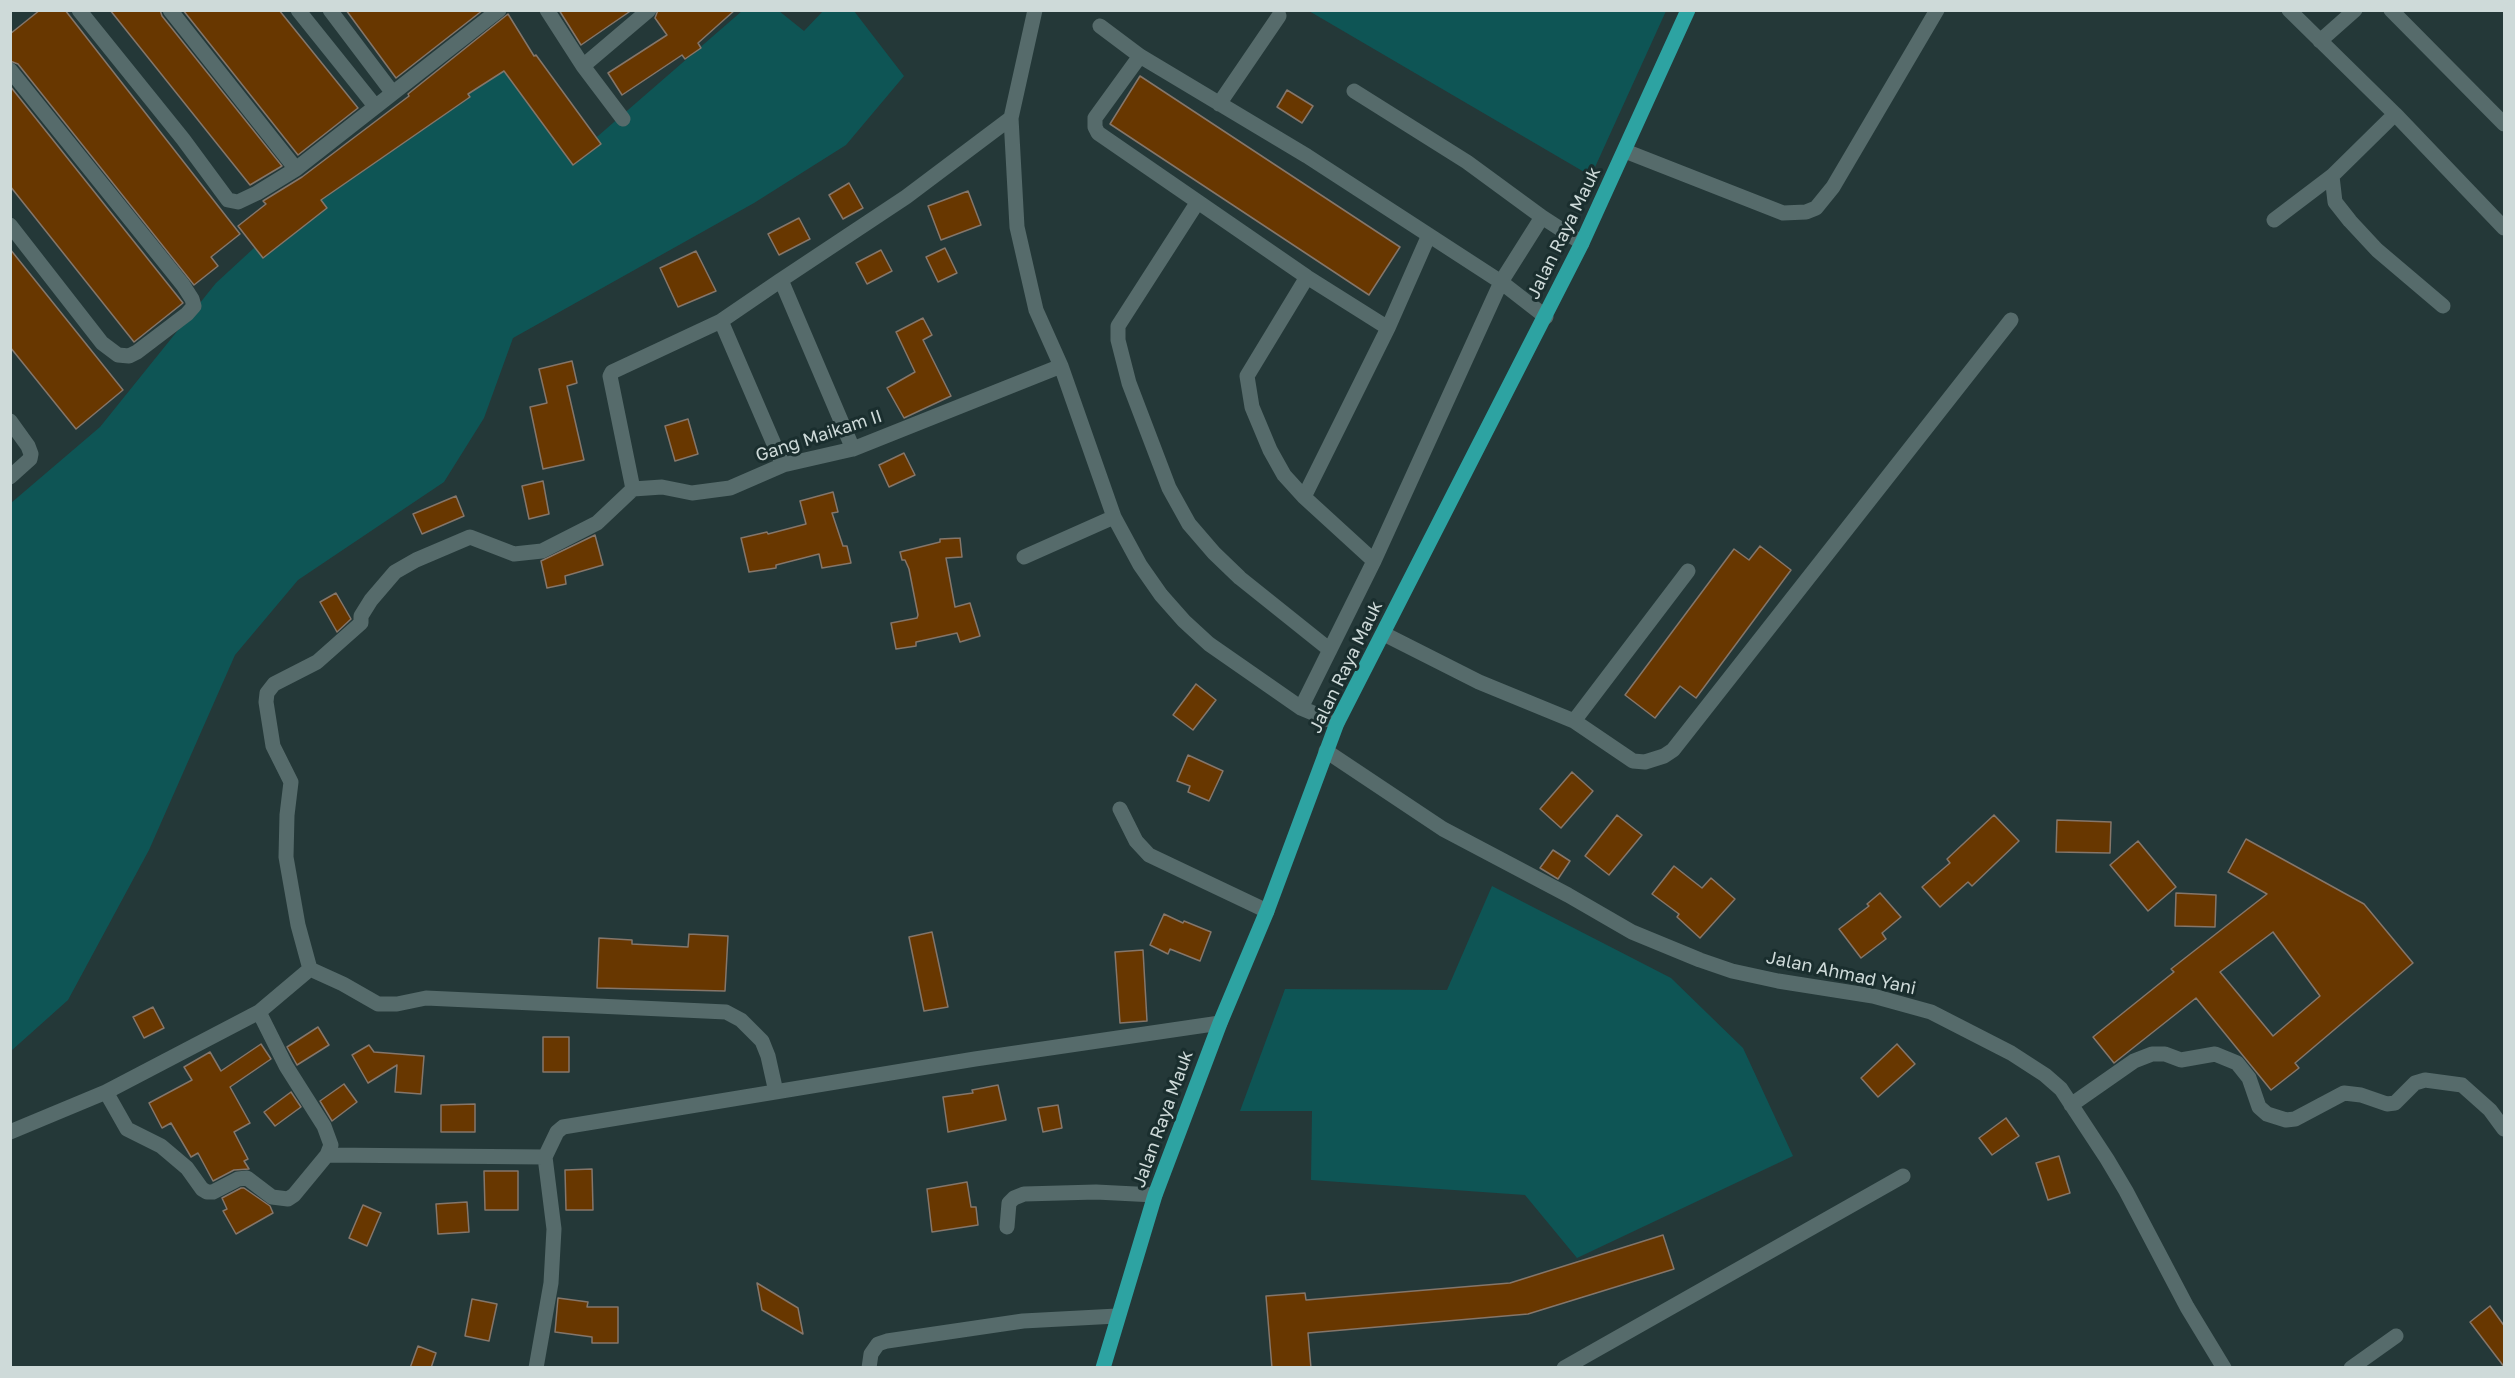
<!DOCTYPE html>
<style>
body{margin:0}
#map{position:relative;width:2515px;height:1378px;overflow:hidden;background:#243838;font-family:"Golos Text",sans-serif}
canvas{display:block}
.frame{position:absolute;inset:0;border:12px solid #cedad9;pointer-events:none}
</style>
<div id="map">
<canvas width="2515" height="1378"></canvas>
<div class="frame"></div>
</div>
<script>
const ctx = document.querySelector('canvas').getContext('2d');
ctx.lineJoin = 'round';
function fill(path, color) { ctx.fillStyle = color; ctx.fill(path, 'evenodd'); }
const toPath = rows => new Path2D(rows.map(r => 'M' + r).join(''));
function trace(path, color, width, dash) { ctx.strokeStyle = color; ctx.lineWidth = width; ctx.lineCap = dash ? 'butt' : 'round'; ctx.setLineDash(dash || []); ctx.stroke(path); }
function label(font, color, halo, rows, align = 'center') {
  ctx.font = font + ' "Golos Text",sans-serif'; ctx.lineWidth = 6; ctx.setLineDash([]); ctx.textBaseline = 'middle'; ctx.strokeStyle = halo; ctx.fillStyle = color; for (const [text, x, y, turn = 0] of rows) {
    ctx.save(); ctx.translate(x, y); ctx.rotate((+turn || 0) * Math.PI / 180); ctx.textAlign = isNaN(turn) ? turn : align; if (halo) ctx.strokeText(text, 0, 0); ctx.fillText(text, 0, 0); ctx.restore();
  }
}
fill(toPath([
 [742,11,779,11,804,31,823,11,854,11,904,76,846,145,754,203,513,338,484,418,444,482,298,580,235,655,149,850,68,1000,11,1051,11,503,100,427,216,283,305,201,499,56,583,149],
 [1309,11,1666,11,1591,176],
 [1492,886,1671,978,1743,1048,1793,1156,1577,1258,1525,1195,1311,1180,1312,1111,1240,1111,1285,989,1447,990]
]), '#0e5555');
const building = toPath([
 [40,10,65,10,240,234,211,257,218,266,194,285,18,64,10,61,10,34,40,10],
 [110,10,160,10,162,16,282,166,250,185,110,10],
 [183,10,279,10,358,108,298,155,183,10],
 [346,10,483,10,396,78,346,10],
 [559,10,632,10,581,45,559,10],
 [658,10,735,10,698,43,701,48,685,59,682,55,622,95,608,73,667,35,655,18,658,10],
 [508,14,534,56,536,55,601,144,573,165,504,71,468,94,470,97,321,200,327,208,263,258,238,226,266,204,263,201,302,177,409,96,408,94,508,14],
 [1140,76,1400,247,1369,295,1110,124,1140,76],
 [10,86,183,303,134,342,10,186,10,86],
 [1287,90,1313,106,1302,123,1277,107,1287,90],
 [849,183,863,208,843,219,829,195,849,183],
 [968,191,981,225,941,240,928,206,968,191],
 [799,218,810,239,779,255,768,234,799,218],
 [945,248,957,273,938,282,926,257,945,248],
 [10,249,123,390,76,429,10,347,10,249],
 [881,250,892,271,867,284,856,263,881,250],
 [696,251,716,291,678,307,660,268,696,251],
 [923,318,932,335,923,340,951,396,904,418,887,388,915,372,896,332,923,318],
 [572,361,577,383,567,386,584,460,543,469,530,407,547,403,539,369,572,361],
 [688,419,698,454,675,461,665,426,688,419],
 [904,453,915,475,889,487,879,465,904,453],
 [543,481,549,514,529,519,522,486,543,481],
 [833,492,838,512,832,513,843,546,847,546,851,563,822,568,819,554,776,565,776,568,749,572,741,538,767,532,768,534,806,524,800,501,833,492],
 [456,496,464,516,422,534,413,514,456,496],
 [595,535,603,565,565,576,566,584,547,588,541,561,595,535],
 [960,538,962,557,946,558,955,607,970,603,980,636,960,642,957,633,916,642,916,646,896,649,891,623,917,618,918,615,909,569,905,560,902,560,900,552,940,542,940,539,960,538],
 [1760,546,1791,570,1696,698,1680,686,1655,718,1625,695,1734,549,1749,560,1760,546],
 [336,593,351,619,337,632,320,602,336,593],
 [1196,684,1216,700,1193,730,1173,715,1196,684],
 [1188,755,1223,771,1209,801,1188,792,1190,786,1177,781,1188,755],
 [1572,772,1593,791,1561,828,1540,809,1572,772],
 [1617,815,1642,835,1609,875,1585,856,1617,815],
 [1994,815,2019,841,1972,886,1968,882,1940,907,1922,887,1950,863,1947,859,1994,815],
 [2057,820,2111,822,2110,853,2056,852,2057,820],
 [2246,839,2364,904,2413,963,2295,1063,2299,1068,2271,1090,2196,998,2114,1063,2093,1037,2174,972,2171,969,2267,894,2228,872,2246,839],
 [2273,932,2320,996,2273,1036,2220,972,2273,932],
 [2138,841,2176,887,2148,911,2110,865,2138,841],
 [1553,850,1570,861,1558,879,1540,868,1553,850],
 [1674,866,1702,888,1711,878,1735,899,1700,938,1677,917,1679,914,1652,894,1674,866],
 [1880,893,1901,917,1882,933,1886,939,1861,958,1839,929,1869,906,1867,904,1880,893],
 [2176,893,2216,895,2215,927,2175,926,2176,893],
 [1164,914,1183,923,1184,921,1211,932,1200,961,1170,949,1168,954,1150,945,1164,914],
 [932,932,948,1007,924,1011,909,937,932,932],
 [689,934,728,936,725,991,597,988,599,938,632,940,632,944,688,947,689,934],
 [1143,950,1147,1021,1120,1023,1115,952,1143,950],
 [153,1007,164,1028,144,1038,133,1017,153,1007],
 [318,1027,329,1045,297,1065,287,1047,318,1027],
 [543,1037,569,1037,569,1072,543,1072,543,1037],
 [261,1044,271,1059,230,1087,250,1123,234,1132,248,1159,244,1161,249,1169,234,1170,213,1181,198,1153,191,1157,171,1123,162,1128,149,1103,192,1080,184,1067,210,1052,221,1071,261,1044],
 [1897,1044,1915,1064,1878,1097,1861,1078,1897,1044],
 [369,1045,374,1052,424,1056,421,1094,395,1092,397,1065,368,1083,352,1055,369,1045],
 [344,1084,357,1102,332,1121,320,1101,344,1084],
 [998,1085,1006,1120,948,1132,943,1097,973,1093,972,1090,998,1085],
 [291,1092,301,1107,275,1126,264,1112,291,1092],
 [475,1104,475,1132,441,1132,441,1105,475,1104],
 [1058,1105,1062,1128,1043,1132,1038,1108,1058,1105],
 [2006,1118,2019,1136,1992,1155,1979,1138,2006,1118],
 [2059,1156,2070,1193,2048,1200,2036,1163,2059,1156],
 [592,1169,593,1210,566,1210,565,1170,592,1169],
 [484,1171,518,1171,518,1210,485,1210,484,1171],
 [967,1182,971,1207,976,1207,978,1225,932,1232,927,1189,967,1182],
 [241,1188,244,1188,270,1206,273,1213,236,1234,223,1211,227,1209,222,1198,241,1188],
 [467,1202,469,1232,438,1234,436,1204,467,1202],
 [363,1205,381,1213,367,1246,349,1238,363,1205],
 [1663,1235,1674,1269,1528,1314,1308,1333,1311,1368,1272,1368,1266,1296,1305,1293,1306,1300,1510,1283,1663,1235],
 [757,1283,798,1308,803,1334,762,1310,757,1283],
 [558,1298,588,1302,587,1307,618,1307,618,1343,592,1343,592,1337,555,1332,558,1298],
 [472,1299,497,1304,489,1341,465,1336,472,1299],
 [2490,1306,2505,1327,2505,1368,2470,1322,2490,1306],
 [418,1346,436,1353,431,1368,410,1368,418,1346]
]);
fill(building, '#683700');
trace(building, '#85766a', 1.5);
trace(toPath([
 [79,10,183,139,228,200,238,202,257,193,296,169],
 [170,10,296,169,499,10],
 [298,10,375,106],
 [330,10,392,92],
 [547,10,583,66,623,119],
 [1035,10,1011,118,1017,227,1036,310,1061,366,1114,517,1140,565,1161,595,1184,621,1209,644,1301,708,1337,723],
 [2289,10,2395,114,2504,228],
 [2391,10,2504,124],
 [1100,26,1140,56,1307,156,1501,282,1546,317],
 [2320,41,2355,10],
 [1140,56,1095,118,1095,127,1098,133,1307,277,1388,328],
 [583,66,649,10],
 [10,70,183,285,192,299,194,306,187,314,137,352,129,356,118,355,102,343,10,225],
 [1354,91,1467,162,1542,217,1582,243],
 [1219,104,1279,16],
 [1625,151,1783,213,1806,212,1816,208,1833,187,1937,10],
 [2332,176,2335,202,2350,221,2377,250,2443,306],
 [1197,203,1118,326,1118,340,1129,383,1169,488,1189,524,1214,553,1240,578,1330,650],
 [2274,220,2332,176,2395,114],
 [1307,277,1247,376,1252,407,1270,450,1284,475,1304,497,1374,561],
 [781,280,906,197,1011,118],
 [10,421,28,446,31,454,30,459,10,477],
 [783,465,721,321,781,280,853,449],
 [633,489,610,376,612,372,721,321],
 [1304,497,1388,328,1429,235],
 [1024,557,1114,517],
 [1384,634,1479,682,1574,721,1633,761,1645,762,1664,756,1673,750,2011,320],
 [1301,708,1374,561,1501,282,1542,217],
 [1574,721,1688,571],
 [1326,751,1443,829,1568,895,1632,932,1700,960,1732,971,1778,981,1873,996,1931,1012,2011,1053,2045,1075,2061,1089,2107,1159,2126,1191,2187,1307,2224,1368],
 [1120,809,1136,841,1149,855,1267,911],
 [310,969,298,925,286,857,287,815,291,782,273,746,266,702,267,693,274,684,317,662,361,623,361,616,371,600,395,572,416,560,470,537,514,554,542,551,597,523,633,489,662,487,692,493,730,488,783,465,853,449,1061,366],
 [106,1092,127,1129,161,1146,187,1168,202,1189,207,1192,213,1192,238,1179,247,1178,272,1197,288,1199,294,1195,327,1155,331,1145,324,1126,286,1066,259,1012],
 [2071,1105,2134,1061,2152,1054,2165,1054,2181,1060,2215,1054,2237,1063,2249,1078,2259,1107,2267,1114,2286,1120,2295,1119,2344,1093,2361,1095,2387,1104,2395,1103,2415,1083,2425,1080,2462,1085,2490,1110,2504,1129],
 [10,1132,106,1092,259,1012,310,969,343,984,378,1004,397,1004,426,998,726,1012,741,1020,762,1041,768,1056,776,1092],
 [327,1155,545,1157],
 [1007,1227,1009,1203,1014,1198,1024,1194,1096,1192,1155,1195],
 [536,1368,551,1283,554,1229,545,1157,557,1132,563,1127,975,1059,1220,1023],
 [869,1368,871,1354,878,1344,887,1341,1023,1321,1117,1316],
 [1564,1368,1903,1176],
 [2351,1368,2396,1336]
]), '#566b6b', 15);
trace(toPath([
 [1103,1368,1155,1195,1220,1023,1267,911,1337,723,1582,243,1688,10]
]), '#2da3a2', 15);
label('18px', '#cedad9', '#1a2e2e', [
 ["Jalan Raya Mauk",1564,233,-64],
 ["Gang Maikam II",819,436,-18],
 ["Jalan Raya Mauk",1346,667,-64],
 ["Jalan Ahmad Yani",1841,973,12],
 ["Jalan Raya Mauk",1163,1119,-70]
]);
</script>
